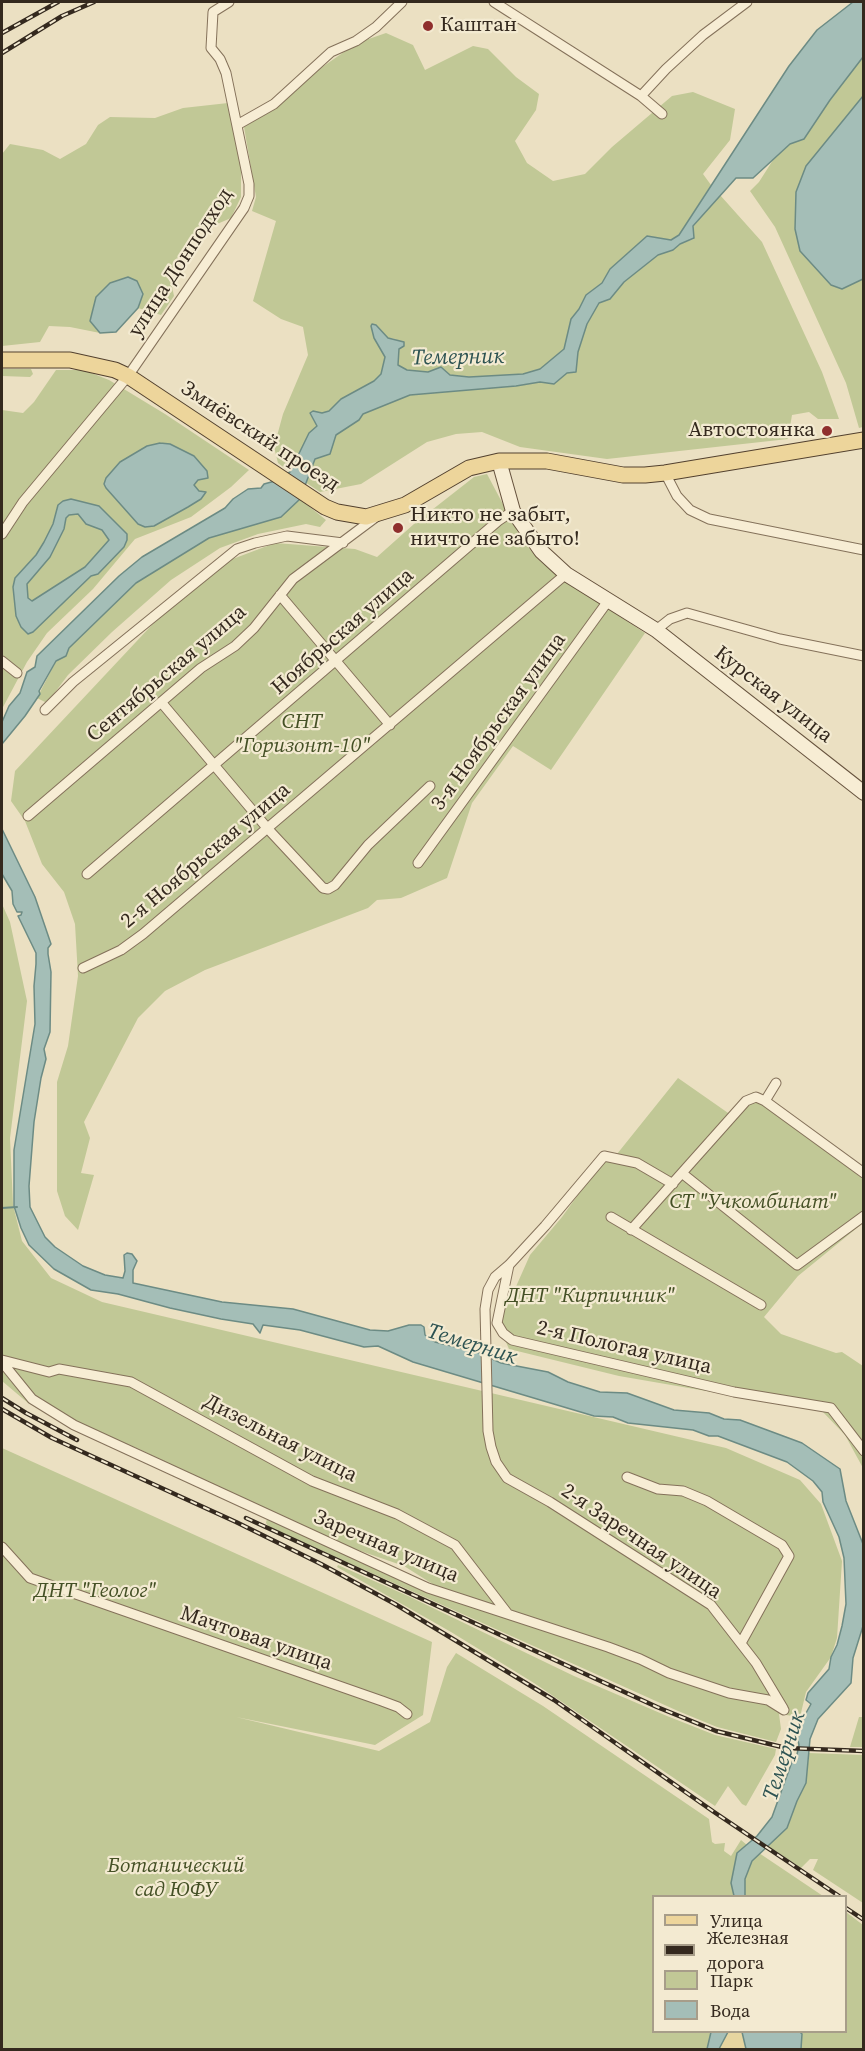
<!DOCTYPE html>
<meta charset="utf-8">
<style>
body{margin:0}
#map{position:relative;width:865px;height:2051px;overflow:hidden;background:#ebe0c2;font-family:"Source Serif 4",serif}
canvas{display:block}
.frame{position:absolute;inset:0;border:3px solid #34291e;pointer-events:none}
.legend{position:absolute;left:652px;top:1895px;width:195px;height:138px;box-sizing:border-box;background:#f3ead1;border:2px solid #a79d89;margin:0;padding:8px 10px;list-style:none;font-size:18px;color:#34291e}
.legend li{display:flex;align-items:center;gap:12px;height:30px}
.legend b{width:30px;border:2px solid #a79d89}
</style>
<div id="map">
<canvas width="865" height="2051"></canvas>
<div class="frame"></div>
<ul class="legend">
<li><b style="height:8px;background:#edd59b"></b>Улица</li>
<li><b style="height:8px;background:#34291e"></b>Железная дорога</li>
<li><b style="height:16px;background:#c1c896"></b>Парк</li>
<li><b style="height:16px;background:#a4beb7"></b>Вода</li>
</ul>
</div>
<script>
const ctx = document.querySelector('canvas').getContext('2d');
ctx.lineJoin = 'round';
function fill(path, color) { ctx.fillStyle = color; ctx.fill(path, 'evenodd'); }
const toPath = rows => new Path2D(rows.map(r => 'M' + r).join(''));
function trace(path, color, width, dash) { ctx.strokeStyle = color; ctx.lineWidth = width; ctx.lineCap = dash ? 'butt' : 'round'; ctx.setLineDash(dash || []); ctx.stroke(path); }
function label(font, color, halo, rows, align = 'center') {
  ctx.font = font + ' "Source Serif 4",serif'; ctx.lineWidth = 4.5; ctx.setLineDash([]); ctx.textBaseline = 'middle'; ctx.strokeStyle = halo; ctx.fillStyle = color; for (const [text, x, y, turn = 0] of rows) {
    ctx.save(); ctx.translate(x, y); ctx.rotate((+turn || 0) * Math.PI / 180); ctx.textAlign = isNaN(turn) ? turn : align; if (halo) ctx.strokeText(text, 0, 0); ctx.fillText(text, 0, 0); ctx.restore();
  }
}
fill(toPath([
 [386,33,413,45,425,70,473,46,488,49,516,77,539,94,536,110,515,141,527,163,553,181,585,174,612,147,672,96,693,92,735,109,730,140,703,174,711,185,679,235,671,240,647,236,610,269,602,283,586,295,579,309,571,319,564,349,540,369,523,374,469,377,450,375,441,367,428,372,407,370,398,366,399,349,396,339,388,338,376,325,374,338,385,357,381,374,374,381,341,399,329,411,322,413,313,411,310,414,317,426,290,472,278,463,274,447,283,414,308,355,303,327,281,319,253,301,276,221,252,211,256,197,244,127,276,106,318,70,357,43],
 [863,57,863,427,859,428,846,383,775,227,750,191,759,182,773,160,790,144,804,139,830,100],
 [228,103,241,167,241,197,231,218,201,231,170,277,174,296,161,315,138,308,143,294,96,298,90,321,100,333,70,327,49,326,40,342,2,346,2,154,10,144,43,150,60,159,86,144,98,125,110,117,155,118,183,108],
 [720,195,762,242,822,372,839,419,818,419,809,412,792,415,788,439,607,459,520,447,482,432,456,434,427,442,361,484,320,492,305,482,315,459,330,454,335,435,358,420,363,414,391,401,410,395,516,386,540,382,554,384,567,373,576,372,578,352,587,324,595,307,599,303,610,299,624,282,658,255,673,250,680,244,694,239,693,227],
 [2,369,31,369,33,374,30,377,2,376],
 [56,370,84,370,109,380,165,414,249,470,231,487,191,517,135,539,93,589,47,633,27,662,2,709,2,410,23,413,34,402],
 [487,474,522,540,539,560,555,574,645,633,551,770,513,746,472,803,447,878,401,898,377,900,368,908,205,970,165,991,138,1018,84,1122,90,1138,81,1173,94,1175,78,1230,65,1216,57,1191,57,1082,68,1046,78,976,75,924,64,892,42,864,25,821,11,801,15,771,165,611,230,560,275,543,355,549,377,557,414,524,474,477],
 [300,499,326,520,320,527,306,524,258,534,220,548,171,580,112,632,68,675,47,703,37,698,56,661,66,656,69,648,136,583,209,538,280,517],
 [2,904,10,922,27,1001,10,1138,13,1205,22,1241,51,1278,102,1302,726,1448,800,1480,821,1504,842,1561,837,1638,831,1657,806,1692,800,1717,779,1714,781,1729,776,1742,717,1727,678,1711,269,1527,266,1523,267,1518,450,1595,404,1566,317,1536,139,1449,28,1403,2,1381],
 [678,1078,731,1115,753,1092,863,1179,863,1223,798,1276,764,1317,781,1334,836,1353,842,1352,863,1366,863,1468,845,1435,822,1411,619,1376,509,1349,496,1319,510,1300,530,1255,562,1217,606,1156,613,1159],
 [2,1448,432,1642,423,1715,375,1745,236,1717,379,1751,430,1722,447,1667,456,1653,543,1706,709,1819,712,1842,715,1844,725,1843,724,1851,731,1856,741,1840,747,1845,737,1853,749,1870,752,1861,759,1853,823,1896,654,1896,654,2032,846,2032,846,1912,863,1925,863,2049,2,2050],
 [338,1565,408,1596,574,1676,667,1716,715,1735,776,1749,775,1755,746,1806,742,1804,728,1786,715,1806,534,1683,451,1632,337,1567],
 [859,1717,863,1717,863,1747,850,1747],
 [809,1753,863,1755,863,1903,813,1870,818,1859,810,1859,801,1868,768,1846,806,1783]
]), '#c1c896');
fill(toPath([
 [728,2032,742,2032,746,2049,719,2050]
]), '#e6d5a0');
const water = toPath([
 [853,2,863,2,863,57,830,100,804,139,790,144,753,178,736,178,693,226,694,238,680,244,673,250,658,255,624,282,610,299,599,303,587,324,578,352,576,372,567,373,554,384,540,382,516,386,410,395,363,414,359,420,336,435,330,454,315,459,300,499,281,517,209,538,136,583,69,648,66,656,56,661,39,691,40,694,25,716,2,744,2,722,9,706,20,693,27,672,35,667,37,656,119,576,142,557,225,508,233,499,248,489,261,488,264,484,275,481,290,472,309,433,317,426,310,413,313,411,322,413,329,411,341,399,374,381,381,374,385,357,374,338,371,326,372,324,376,325,388,338,404,342,404,346,399,349,398,365,407,370,428,372,441,367,450,375,469,377,523,374,540,369,564,349,571,319,579,309,586,295,602,283,610,269,647,236,671,240,679,235,789,66,817,30,853,2],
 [863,96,863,279,842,289,831,285,800,251,795,229,796,192,806,166,863,96],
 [128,277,137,281,143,294,138,308,116,332,100,333,90,321,96,297,110,283,128,277],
 [160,443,170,444,194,456,207,471,208,478,198,480,194,485,199,491,206,492,201,499,188,507,154,526,145,527,138,524,106,488,104,484,106,478,120,462,147,446,160,443],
 [71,499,99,506,127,534,127,540,124,547,98,574,91,576,33,632,28,634,21,627,16,616,13,587,15,578,36,555,44,542,53,524,58,505,63,501,71,499],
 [78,514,86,524,102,530,109,540,85,567,32,601,28,598,27,584,50,557,64,529,66,518,69,515,78,514],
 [2,829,35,897,51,944,48,948,48,954,51,972,50,1032,44,1049,46,1059,41,1078,34,1122,29,1186,30,1207,45,1237,55,1247,83,1266,105,1275,123,1278,125,1271,124,1255,127,1253,132,1254,137,1261,133,1270,133,1283,222,1302,293,1309,370,1330,388,1331,409,1325,421,1325,424,1327,425,1335,435,1342,480,1353,501,1363,548,1372,568,1382,600,1392,627,1393,674,1410,709,1413,724,1419,740,1420,802,1443,840,1469,846,1501,863,1544,863,1626,853,1658,851,1683,818,1719,810,1739,806,1783,797,1801,787,1828,752,1861,745,1879,745,1896,734,1896,731,1883,737,1853,757,1836,772,1817,793,1759,796,1759,799,1745,796,1731,811,1704,806,1700,808,1693,829,1669,831,1657,837,1645,842,1626,846,1604,844,1558,839,1537,823,1502,822,1492,813,1481,787,1462,718,1436,709,1436,693,1430,628,1423,613,1417,594,1416,413,1362,378,1346,364,1347,300,1330,263,1325,260,1333,253,1324,221,1319,170,1308,118,1294,91,1290,54,1269,29,1245,21,1228,14,1206,14,1150,35,1024,34,986,36,964,36,953,18,916,21,915,22,912,17,912,13,904,12,891,2,874,2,829],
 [711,2032,728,2032,719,2049,707,2049,711,2032],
 [742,2032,800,2032,802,2034,801,2049,746,2049,742,2032]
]);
fill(water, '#a4beb7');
trace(water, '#6c8b84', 1.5);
trace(toPath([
 [2,1208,17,1207]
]), '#6c8b84', 2);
const street = toPath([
 [494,2,641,96,662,114],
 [641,96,666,69,703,35,747,2],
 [237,125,274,104,331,52,356,41,376,27,402,2],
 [665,473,677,496,690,510,709,519,864,550],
 [2,534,23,502,128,376,244,208,249,196,249,184,226,73,220,59,211,48,213,12,229,2],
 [280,595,390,725],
 [656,630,670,619,687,613,780,639,864,656],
 [2,661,17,673],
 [161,702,268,829,323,888,328,889,335,885,368,845,430,786],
 [45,710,73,682,237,549,255,543,287,536,343,543],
 [28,816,201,668,235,646,254,628,293,579,376,517],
 [418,863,608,601],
 [87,874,498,521,513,511],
 [83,968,121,950,143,934,566,574],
 [765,1101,776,1083],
 [683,1174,797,1265,864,1216],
 [673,1184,637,1163,604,1156,545,1226,509,1265,495,1277,488,1290,485,1309,488,1431,491,1447,496,1462,507,1478,550,1502,711,1605,756,1663,783,1708],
 [611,1217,761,1305],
 [631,1230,746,1101,756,1097,765,1101,864,1173],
 [509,1265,497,1323,503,1333,512,1340,734,1392,831,1408,864,1451],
 [2,1360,49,1372,59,1369,131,1382,312,1481,397,1514,455,1545,508,1614],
 [2,1362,32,1399,74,1425,428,1588,608,1647,640,1659,669,1673,729,1693,768,1700,784,1710],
 [627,1477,658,1489,683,1491,707,1501,782,1545,789,1556,741,1643],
 [2,1547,30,1578,382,1701,398,1707,407,1714]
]);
const secondary = toPath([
 [499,461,513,511,541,551,566,574,656,630,864,793]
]);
const primary = toPath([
 [2,360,70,360,115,370,128,376,325,507,337,512,366,517,405,505,469,468,499,461,547,461,623,475,645,475,665,473,864,440]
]);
trace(street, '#84715a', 11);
trace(secondary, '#66523d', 16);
trace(primary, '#52402e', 17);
trace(street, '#f7edd4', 9);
trace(secondary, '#f7edd4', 14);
trace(primary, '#edd59b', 15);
const rail = toPath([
 [2,33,58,2],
 [2,53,62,16,94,2],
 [2,1398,26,1413,77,1440],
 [2,1409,52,1438,236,1522,321,1564,395,1604,554,1700,714,1812,839,1896],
 [246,1518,657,1707,716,1731,786,1748,864,1751],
 [846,1908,864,1920]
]);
trace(rail, '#34291e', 4.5);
trace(rail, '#f3ead1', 2, [7]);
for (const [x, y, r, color] of [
 [428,26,6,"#8f2f2d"],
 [827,431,6,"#8f2f2d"],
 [398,528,6,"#8f2f2d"]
]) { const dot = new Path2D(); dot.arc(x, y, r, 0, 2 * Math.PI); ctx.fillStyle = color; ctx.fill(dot); trace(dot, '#f3ead1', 2); }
label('21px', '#34291e', '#f3ead1', [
 ["Каштан",440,26],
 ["Автостоянка",815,431,"right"],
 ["Никто не забыт,",410,516],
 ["ничто не забыто!",410,540]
], 'left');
label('21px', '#34291e', '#f3ead1', [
 ["улица Донподход",181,263,-57],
 ["Змиёвский проезд",260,437,33],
 ["Ноябрьская улица",343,632,-41],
 ["Сентябрьская улица",167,674,-40],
 ["Курская улица",773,695,38],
 ["3-я Ноябрьская улица",499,722,-54],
 ["2-я Ноябрьская улица",206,856,-40],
 ["2-я Пологая улица",624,1348,13],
 ["Дизельная улица",280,1439,27],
 ["2-я Заречная улица",641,1542,34],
 ["Заречная улица",386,1547,23],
 ["Мачтовая улица",256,1639,19]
]);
label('italic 21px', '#445025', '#f3ead1', [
 ["СНТ",302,723],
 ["\"Горизонт-10\"",302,747],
 ["СТ \"Учкомбинат\"",753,1203],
 ["ДНТ \"Кирпичник\"",590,1297],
 ["ДНТ \"Геолог\"",95,1592],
 ["Ботанический",176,1867],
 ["сад ЮФУ",176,1891]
]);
label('italic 22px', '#2d5352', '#f3ead1', [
 ["Темерник",458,358,-1],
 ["Темерник",472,1345,17],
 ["Темерник",785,1756,-72]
]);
</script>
